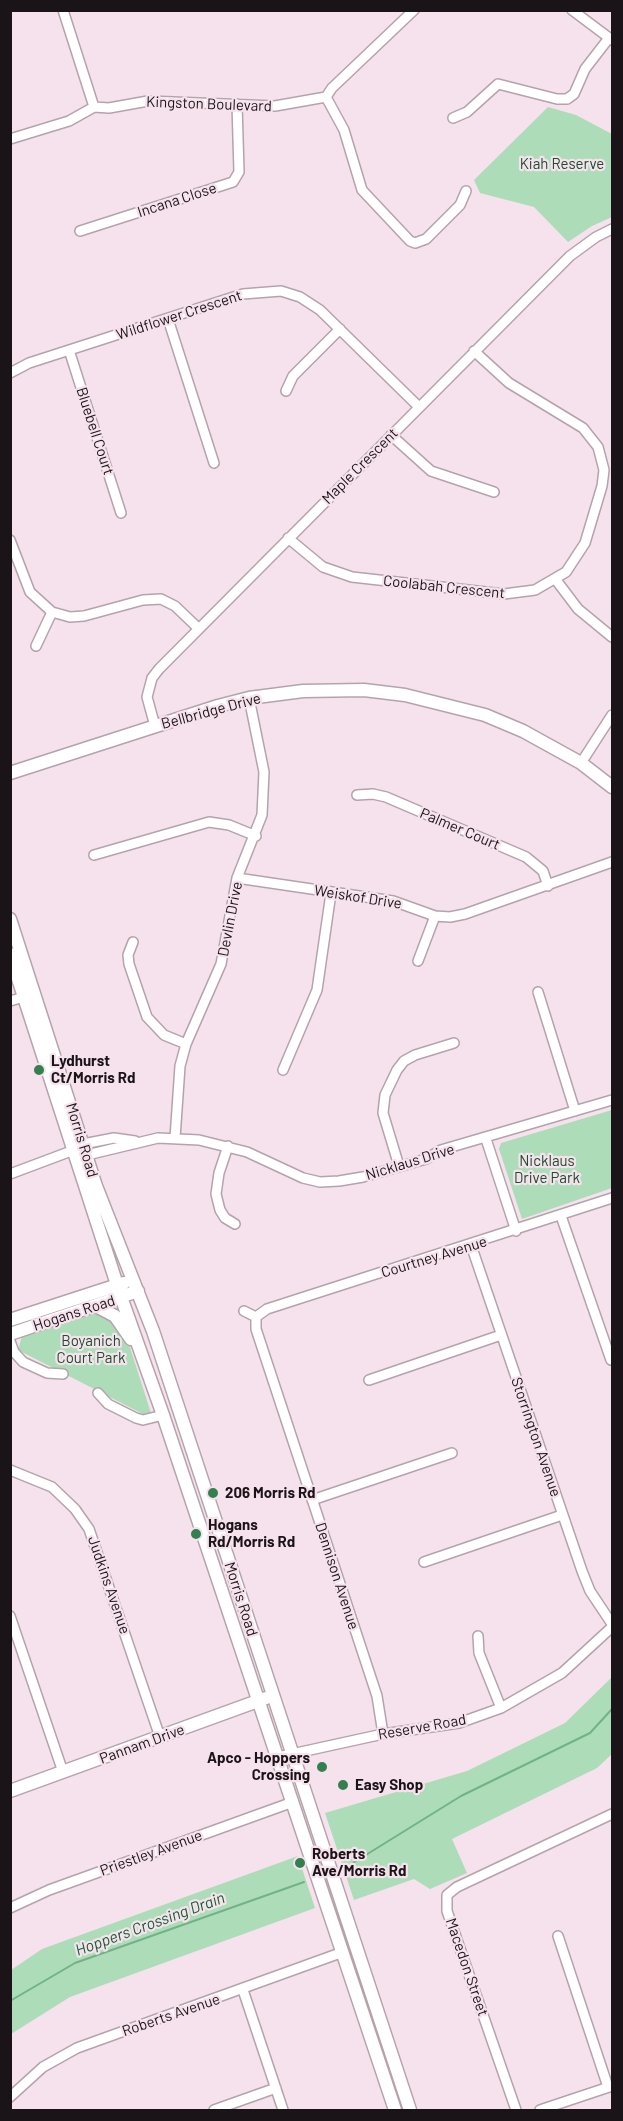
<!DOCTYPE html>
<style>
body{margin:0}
#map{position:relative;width:623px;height:2121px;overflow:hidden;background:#f6e2ec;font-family:Barlow,sans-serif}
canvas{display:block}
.frame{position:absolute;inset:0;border:12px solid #1a1317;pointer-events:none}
</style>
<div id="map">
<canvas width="623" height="2121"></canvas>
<div class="frame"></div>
</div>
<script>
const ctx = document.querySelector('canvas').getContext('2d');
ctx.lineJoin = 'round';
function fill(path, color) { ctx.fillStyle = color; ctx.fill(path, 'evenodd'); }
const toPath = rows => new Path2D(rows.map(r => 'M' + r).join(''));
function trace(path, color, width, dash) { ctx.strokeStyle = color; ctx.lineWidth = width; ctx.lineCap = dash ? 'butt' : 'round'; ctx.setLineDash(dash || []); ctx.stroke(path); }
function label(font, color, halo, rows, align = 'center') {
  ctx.font = font + ' Barlow,sans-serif'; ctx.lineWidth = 4.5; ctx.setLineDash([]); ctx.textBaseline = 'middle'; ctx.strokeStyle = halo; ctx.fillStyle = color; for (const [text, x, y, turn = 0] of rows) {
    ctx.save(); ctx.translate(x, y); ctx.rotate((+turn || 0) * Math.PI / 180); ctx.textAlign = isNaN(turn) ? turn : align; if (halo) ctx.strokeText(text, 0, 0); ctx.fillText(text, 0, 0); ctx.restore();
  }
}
fill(toPath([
 [548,107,576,115,612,134,612,217,592,226,568,242,534,207,480,193,474,180],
 [612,1110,612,1188,522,1219,499,1149,501,1143],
 [95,1312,109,1316,127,1338,151,1413,147,1416,18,1350,22,1336],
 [612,1677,612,1754,597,1768,452,1839,467,1873,430,1889,414,1879,354,1900,325,1813,467,1771,565,1723],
 [298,1856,315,1908,70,1997,11,2034,11,1970,42,1949]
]), '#addcb9');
trace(toPath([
 [340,1871,461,1796,590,1733,612,1709],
 [10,2001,75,1963,304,1882]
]), '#72b385', 2);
const minor = toPath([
 [63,10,94,107],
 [572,10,612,40],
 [326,97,344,130,362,190,410,241,415,243,426,239,460,205,466,191],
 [453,118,467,112,498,84,557,99,567,99,574,94,585,69,609,38],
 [10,139,69,121,94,107,109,108,148,101,275,106,326,97,332,88,414,10],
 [80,231,233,182,239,172,237,104],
 [168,319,214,463],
 [69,350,121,513],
 [10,373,29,363,243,294,281,291,300,297,320,310,418,406],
 [286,391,293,376,340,329],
 [391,435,431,471,494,492],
 [288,538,323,567,352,577,504,594,535,590,566,572,585,543,602,486,604,470,598,447,583,428,509,383,474,351],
 [10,540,30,592,52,612,70,617,84,616,143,600,161,599,175,606,198,628],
 [556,580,578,609,612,637],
 [36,646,52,612],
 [155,726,147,697,152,678,159,669,570,256,596,237,612,229],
 [581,763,612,715],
 [357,795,373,794,386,797,526,857,543,871,548,886],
 [94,855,209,822,229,825,256,836],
 [237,878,393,901,435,916,450,917,465,914,612,862],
 [133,942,128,955,129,964,147,1017,164,1035,186,1044],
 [418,961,435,916],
 [538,992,575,1111],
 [10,1001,24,997],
 [283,1070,317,990,331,893],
 [175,1138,180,1066,186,1044,221,964,237,878,262,815,264,772,249,698],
 [486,1139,516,1231],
 [83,1144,114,1138,135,1141],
 [228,1146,219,1173,216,1194,220,1210,225,1218,235,1224],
 [87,1155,158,1138,199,1140,247,1152,303,1178,320,1182,339,1181,363,1177,426,1159,441,1150,612,1100],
 [399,1166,383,1113,385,1095,397,1070,404,1061,415,1055,454,1043],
 [10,1174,74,1150],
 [561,1216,611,1360],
 [471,1245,582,1571,590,1591,612,1624],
 [244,1311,256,1317],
 [256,1317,256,1329,377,1696,383,1734],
 [256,1317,267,1309,612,1198],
 [10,1341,14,1352,23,1362,47,1373,63,1374],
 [369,1380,501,1335],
 [98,1393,108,1404,136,1418,143,1420,163,1415],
 [10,1470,52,1487,75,1509,89,1529,160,1737],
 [312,1500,452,1453],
 [424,1562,562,1515],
 [10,1616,63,1772],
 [478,1636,479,1653,501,1708],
 [278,1757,383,1734,459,1723,501,1708,562,1673,612,1627],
 [10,1908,49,1890,293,1802],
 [558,1936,608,2087],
 [243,1990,283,2110],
 [10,2097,43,2067,77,2048,343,1952],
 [214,2110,276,2088],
 [516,2110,447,1911,447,1895,457,1887,612,1814],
 [540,2110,612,2086]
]);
const tertiary = toPath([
 [10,773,218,706,249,698,303,691,364,690,405,695,485,715,523,731,581,763,612,787],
 [10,919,96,1186,153,1331,410,2110],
 [10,954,121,1297,163,1415,395,2110],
 [96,1306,115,1316,131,1339],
 [10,1320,124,1283],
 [10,1334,138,1291],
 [10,1791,266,1698]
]);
trace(minor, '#b5a3ac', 12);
trace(tertiary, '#b5a3ac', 15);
trace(minor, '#fff', 9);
trace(tertiary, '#fff', 12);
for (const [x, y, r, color] of [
 [39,1070,6,"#337f4e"],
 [213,1493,6,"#337f4e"],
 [196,1534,6,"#337f4e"],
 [322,1767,6,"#337f4e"],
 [343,1785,6,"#337f4e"],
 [300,1863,6,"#337f4e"]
]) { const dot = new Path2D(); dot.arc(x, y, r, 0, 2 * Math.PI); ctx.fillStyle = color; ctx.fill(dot); trace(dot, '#f6e2ec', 2); }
label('15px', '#1a1317', '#f6e2ec', [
 ["Kingston Boulevard",209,104,2],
 ["Incana Close",177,200,-18],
 ["Wildflower Crescent",179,315,-18],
 ["Bluebell Court",95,431,72],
 ["Maple Crescent",360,466,-45],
 ["Coolabah Crescent",444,587,6],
 ["Bellbridge Drive",211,711,-15],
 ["Palmer Court",460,829,23],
 ["Weiskof Drive",358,897,9],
 ["Devlin Drive",230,919,-79],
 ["Morris Road",82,1140,73],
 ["Nicklaus Drive",410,1162,-17],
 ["Courtney Avenue",434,1257,-17],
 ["Hogans Road",74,1313,-18],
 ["Storrington Avenue",536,1437,71],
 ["Dennison Avenue",337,1576,72],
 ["Judkins Avenue",109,1585,71],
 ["Morris Road",241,1599,72],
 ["Reserve Road",422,1727,-10],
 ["Pannam Drive",142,1744,-20],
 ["Priestley Avenue",151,1853,-20],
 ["Macedon Street",467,1967,71],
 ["Roberts Avenue",171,2015,-19]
]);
label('15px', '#1a4b2c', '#f6e2ec', [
 ["Kiah Reserve",562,164],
 ["Nicklaus",547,1161],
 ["Drive Park",547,1178],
 ["Boyanich",91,1341],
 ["Court Park",91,1358]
]);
label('bold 15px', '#1a1317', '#f6e2ec', [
 ["Lydhurst",51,1061],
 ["Ct/Morris Rd",51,1078],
 ["206 Morris Rd",225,1493],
 ["Hogans",208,1525],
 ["Rd/Morris Rd",208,1542],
 ["Apco - Hoppers",310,1758,"right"],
 ["Crossing",310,1775,"right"],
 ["Easy Shop",355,1785],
 ["Roberts",312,1854],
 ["Ave/Morris Rd",312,1871]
], 'left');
label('italic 16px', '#115c31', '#f6e2ec', [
 ["Hoppers Crossing Drain",150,1924,-20]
]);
</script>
